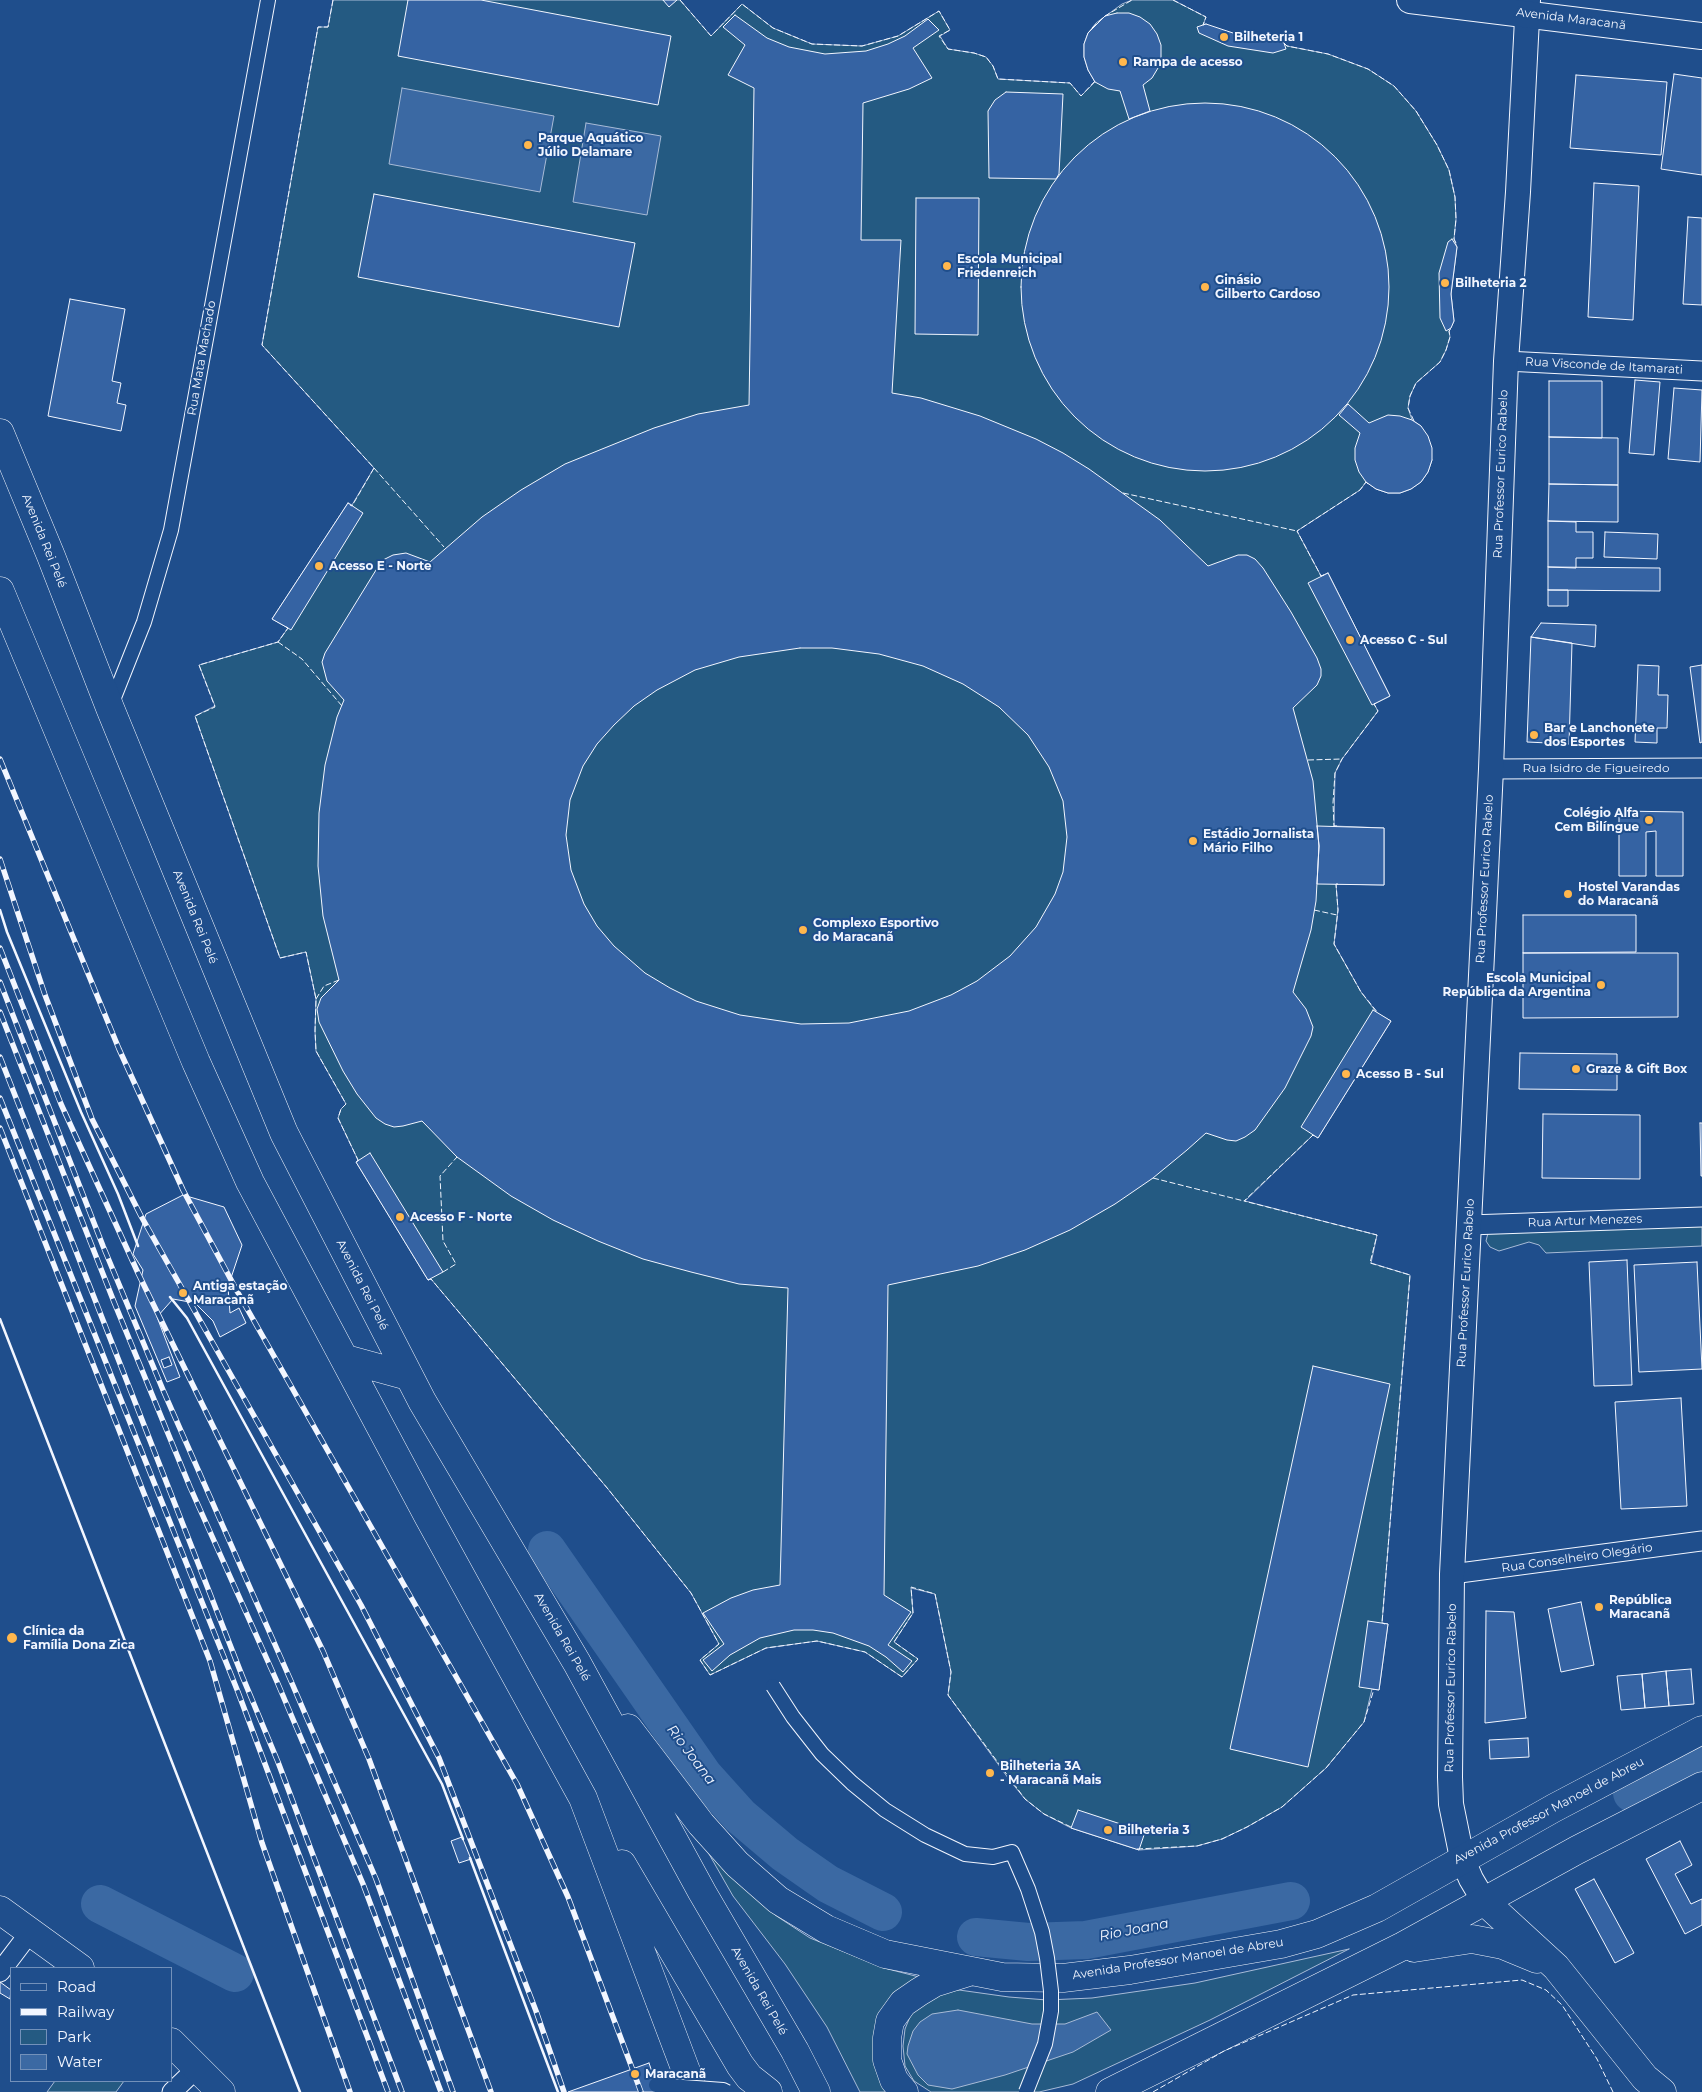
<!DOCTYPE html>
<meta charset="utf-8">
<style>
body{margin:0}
#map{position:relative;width:1702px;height:2092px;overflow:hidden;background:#1f4e8c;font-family:Montserrat,sans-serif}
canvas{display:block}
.legend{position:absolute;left:10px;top:1967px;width:162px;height:115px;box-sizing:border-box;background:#1f4e8c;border:1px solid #7391ba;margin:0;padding:6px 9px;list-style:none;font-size:15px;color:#f2f6ff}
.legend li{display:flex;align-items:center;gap:10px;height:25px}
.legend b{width:25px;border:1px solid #7391ba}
</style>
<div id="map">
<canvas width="1702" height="2092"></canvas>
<ul class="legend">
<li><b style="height:6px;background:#1f4e8c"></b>Road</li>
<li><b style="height:6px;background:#f2f6ff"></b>Railway</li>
<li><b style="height:14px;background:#245a82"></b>Park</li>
<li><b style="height:14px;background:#3b69a3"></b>Water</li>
</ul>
</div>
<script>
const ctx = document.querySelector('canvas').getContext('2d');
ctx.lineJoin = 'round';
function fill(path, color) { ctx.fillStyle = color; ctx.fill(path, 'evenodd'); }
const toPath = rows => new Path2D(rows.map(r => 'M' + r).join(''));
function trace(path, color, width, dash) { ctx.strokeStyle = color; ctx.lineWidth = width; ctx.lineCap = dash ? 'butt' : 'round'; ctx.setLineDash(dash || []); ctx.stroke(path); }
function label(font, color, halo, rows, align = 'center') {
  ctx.font = font + ' Montserrat,sans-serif'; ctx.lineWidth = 4; ctx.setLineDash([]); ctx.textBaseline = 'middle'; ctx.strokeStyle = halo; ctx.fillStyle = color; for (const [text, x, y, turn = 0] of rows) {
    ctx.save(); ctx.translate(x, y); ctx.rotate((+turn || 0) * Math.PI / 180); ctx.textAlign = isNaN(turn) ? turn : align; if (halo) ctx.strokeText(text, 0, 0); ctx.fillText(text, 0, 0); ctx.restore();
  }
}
const green = toPath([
 [333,0,680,0,711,36,742,4,773,28,812,44,862,46,898,36,939,11,950,30,940,36,948,49,974,53,986,57,993,66,998,79,1070,83,1081,96,1095,82,1088,70,1084,57,1084,44,1088,33,1096,23,1122,4,1132,0,1173,0,1206,17,1203,25,1251,39,1278,39,1287,46,1328,54,1368,69,1394,86,1416,111,1437,145,1449,170,1455,197,1456,219,1454,239,1457,247,1451,294,1454,321,1449,331,1450,337,1446,350,1440,362,1416,383,1410,396,1408,408,1412,420,1421,426,1432,460,1428,472,1421,482,1411,489,1400,493,1388,493,1376,489,1366,482,1360,490,1297,531,1321,576,1328,573,1390,696,1374,704,1378,711,1342,759,1335,773,1334,826,1384,828,1384,885,1336,884,1338,910,1334,944,1361,992,1377,1013,1391,1021,1318,1138,1313,1135,1245,1201,1377,1235,1371,1263,1410,1275,1382,1623,1388,1624,1379,1690,1372,1689,1364,1722,1326,1768,1282,1807,1247,1827,1222,1839,1197,1846,1139,1850,1071,1828,1044,1814,1025,1799,1011,1782,948,1695,951,1672,935,1594,911,1588,913,1613,894,1642,918,1659,902,1677,865,1652,817,1641,766,1648,710,1675,700,1660,719,1644,691,1593,608,1489,431,1279,428,1280,356,1162,358,1160,338,1118,341,1109,346,1104,316,1051,315,1031,316,999,306,952,280,958,195,716,215,706,199,665,278,642,288,628,272,619,348,503,352,505,374,468,262,345,318,27,328,27,333,0],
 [1702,1223,1702,1246,1546,1253,1539,1245,1529,1242,1499,1251,1490,1247,1486,1241,1489,1229,1702,1223],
 [709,1854,775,1915,810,1938,884,1968,923,1978,903,1993,887,2092,860,2092,827,2027,785,1964,733,1896,709,1854],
 [1349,1949,1210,2020,1073,2084,1039,2092,931,2092,914,2081,905,2066,903,2046,905,2029,912,2012,942,1991,959,1990,1009,1997,1047,2000,1092,1998,1195,1983,1349,1949],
 [55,2081,124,2081,116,2092,47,2092,55,2081]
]);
fill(green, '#245a82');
trace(green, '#a8bbd7', 1);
const water = toPath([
 [402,88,554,116,540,192,389,164,402,88],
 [586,123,661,136,647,215,573,202,586,123],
 [958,2010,1032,2024,1065,2024,1097,2012,1111,2030,1073,2052,1005,2075,952,2089,928,2085,918,2075,907,2054,908,2046,913,2031,920,2022,932,2014,958,2010]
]);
fill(water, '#3b69a3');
trace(water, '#a8bbd7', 1);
trace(toPath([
 [547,1550,704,1776,740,1816,785,1854,828,1884,883,1912],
 [1632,1793,1702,1757],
 [100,1904,235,1973],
 [976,1937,1028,1942,1086,1940,1291,1901]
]), '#3b69a3', 38);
const building = toPath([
 [408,0,481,0,671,36,658,105,398,56,408,0],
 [663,0,677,0,669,7,663,0],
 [1117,13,1129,13,1140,17,1150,24,1157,34,1161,45,1161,57,1158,68,1152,78,1143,85,1150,111,1129,119,1120,91,1108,89,1095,82,1088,70,1084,57,1084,44,1088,33,1105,16,1117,13],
 [735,15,767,38,789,47,825,54,866,51,888,44,905,36,928,19,939,30,913,48,932,78,909,89,863,103,861,240,901,240,892,393,921,398,980,416,1036,439,1063,453,1089,469,1160,520,1208,566,1238,555,1247,555,1255,559,1263,568,1291,612,1317,658,1321,669,1321,676,1317,685,1293,708,1313,781,1319,846,1316,901,1311,930,1293,992,1306,1009,1313,1027,1311,1036,1285,1088,1255,1130,1245,1137,1236,1141,1227,1140,1206,1133,1187,1150,1153,1178,1115,1204,1070,1230,1025,1250,978,1266,888,1285,884,1595,911,1612,888,1645,912,1661,903,1672,886,1657,869,1646,833,1633,813,1630,794,1630,760,1638,730,1655,712,1671,703,1660,724,1644,703,1613,731,1598,753,1590,780,1585,788,1288,739,1284,691,1272,643,1259,598,1241,553,1220,511,1196,457,1157,422,1121,403,1126,394,1127,385,1124,376,1118,357,1094,343,1071,319,1022,317,1009,321,998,339,980,323,916,318,866,319,813,325,765,337,717,344,700,327,681,322,662,325,653,376,570,383,560,393,555,406,553,430,562,482,517,521,490,565,464,654,428,698,414,749,405,754,88,728,75,745,45,723,27,735,15],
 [800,648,832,648,879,654,923,666,963,684,999,707,1028,735,1049,767,1063,801,1067,837,1063,872,1055,894,1036,927,1010,956,977,981,951,995,909,1011,849,1023,801,1024,740,1015,696,1001,670,988,645,973,614,946,597,926,584,904,571,870,566,835,570,800,583,766,597,744,614,725,634,706,657,690,695,670,739,657,800,648],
 [1206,24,1251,39,1278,39,1284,43,1286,49,1273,53,1228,46,1199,33,1197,27,1206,24],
 [1674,74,1702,78,1702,175,1661,169,1674,74],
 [1576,75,1667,82,1661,155,1570,148,1576,75],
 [1006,92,1063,94,1059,174,1056,179,989,178,988,111,995,100,1006,92],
 '1021 287a184 184 0 1 1 368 0a184 184 0 1 1-368 0Z',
 [1594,183,1639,186,1633,320,1588,317,1594,183],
 [374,194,635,243,619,327,358,277,374,194],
 [916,198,979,198,978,335,915,334,916,198],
 [1688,217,1702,218,1702,305,1683,304,1688,217],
 [1452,239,1457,247,1451,294,1454,321,1451,328,1446,331,1440,318,1439,273,1448,242,1452,239],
 [70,299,125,309,112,381,121,383,117,403,126,405,121,431,48,416,70,299],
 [1635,380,1660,382,1654,455,1629,453,1635,380],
 [1549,381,1602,381,1602,438,1549,437,1549,381],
 [1674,388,1702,390,1700,462,1668,459,1674,388],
 [1348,404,1369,423,1388,415,1400,416,1412,420,1421,426,1428,436,1432,448,1432,460,1428,472,1421,482,1411,489,1400,493,1388,493,1376,489,1366,482,1359,472,1355,460,1355,448,1360,433,1339,415,1348,404],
 [1549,437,1618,438,1618,485,1549,484,1549,437],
 [1549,484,1618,485,1618,522,1548,521,1549,484],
 [348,503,363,513,291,630,288,628,272,619,348,503],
 [1548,521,1576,522,1576,532,1593,532,1593,558,1576,558,1576,568,1548,567,1548,521],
 [1605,532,1658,534,1657,559,1604,557,1605,532],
 [1548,567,1660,568,1660,591,1548,590,1548,567],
 [1328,573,1390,696,1372,705,1308,583,1328,573],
 [1548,590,1568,590,1568,606,1548,606,1548,590],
 [1541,623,1596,625,1595,647,1531,637,1541,623],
 [1531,637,1572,643,1569,744,1527,742,1531,637],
 [1638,665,1659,666,1658,695,1668,695,1667,728,1657,728,1657,743,1635,742,1638,665],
 [1702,665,1702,742,1700,743,1690,667,1702,665],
 [1619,811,1683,812,1683,876,1656,876,1656,831,1646,832,1646,876,1619,876,1619,811],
 [1317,826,1384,828,1384,885,1317,884,1319,846,1317,826],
 [1523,915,1636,915,1636,952,1523,953,1523,915],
 [1523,953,1678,953,1678,1017,1523,1018,1523,953],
 [1373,1010,1391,1021,1318,1138,1301,1127,1373,1010],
 [1520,1053,1617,1054,1617,1090,1519,1089,1520,1053],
 [1543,1114,1640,1115,1640,1179,1542,1178,1543,1114],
 [1700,1123,1702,1123,1702,1176,1701,1176,1700,1123],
 [370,1153,443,1272,428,1280,356,1162,370,1153],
 [183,1195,224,1207,242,1245,228,1287,230,1313,239,1308,246,1323,220,1337,213,1321,195,1303,173,1299,157,1317,180,1377,167,1382,135,1306,143,1270,133,1254,146,1214,183,1195],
 [1627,1260,1632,1385,1594,1386,1589,1262,1627,1260],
 [1697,1262,1702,1369,1639,1372,1634,1265,1697,1262],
 [169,1357,172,1365,164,1368,161,1360,169,1357],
 [1313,1366,1390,1384,1308,1767,1230,1749,1313,1366],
 [1681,1398,1687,1506,1621,1509,1615,1402,1681,1398],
 [1581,1602,1594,1665,1561,1672,1548,1609,1581,1602],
 [1486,1611,1514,1612,1526,1718,1485,1723,1486,1611],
 [1368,1621,1388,1624,1379,1690,1359,1687,1368,1621],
 [1691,1669,1694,1704,1669,1706,1666,1671,1691,1669],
 [1666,1671,1669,1706,1645,1708,1642,1674,1666,1671],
 [1642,1674,1645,1708,1621,1710,1617,1676,1642,1674],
 [1528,1738,1529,1757,1490,1759,1489,1740,1528,1738],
 [1078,1810,1145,1832,1139,1850,1071,1828,1078,1810],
 [462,1837,471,1859,459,1863,451,1841,462,1837],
 [1680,1841,1692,1865,1675,1874,1691,1904,1702,1899,1702,1925,1685,1934,1646,1859,1680,1841],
 [1594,1879,1634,1953,1615,1963,1575,1889,1594,1879],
 [0,1982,11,1990,10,1999,0,1993,0,1982],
 [649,2063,659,2092,568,2092,649,2063]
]);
fill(building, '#3563a3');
trace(building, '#f2f6ff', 1);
const pedestrian = toPath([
 [111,705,144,622,171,530,268,0]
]);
const minor = toPath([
 [1506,361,1702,371],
 [1491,769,1702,768],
 [1469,1225,1702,1217],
 [1452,1574,1702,1541],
 [0,1972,31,1931],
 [172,2092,198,2067]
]);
const tertiary = toPath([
 [1484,1901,1471,1879,1462,1858,1451,1804,1450,1777,1452,1574,1491,769,1506,361,1518,192,1528,0]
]);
const secondary = toPath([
 [1410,0,1702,36]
]);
const primary = toPath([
 [0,433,51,556,110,708,284,1133,422,1401,577,1663,702,1892,795,2051,816,2092],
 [0,591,196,1062,250,1182,428,1516,583,1798,694,2092],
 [346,1359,408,1376],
 [628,1728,701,1824,737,1864,778,1900,826,1929,885,1954,1002,1977,1063,1978,1130,1970,1281,1944,1317,1934,1377,1908,1554,1808,1702,1730],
 [622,1864,740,2065,749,2077,768,2092],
 [1484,1901,1556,1967,1645,2078,1662,2092],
 [0,1910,80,1968],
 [1414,1948,1472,1939,1503,1945,1537,1959],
 [171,2042,221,2092],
 [904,2092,894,2080,887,2060,887,2038,890,2021,903,2003,919,1992,934,1983,969,1972],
 [1110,2092,1403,1946,1577,1850,1702,1786]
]);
trace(pedestrian, '#f2f6ff', 16);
trace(minor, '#f2f6ff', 21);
trace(tertiary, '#f2f6ff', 26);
trace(secondary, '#f2f6ff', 28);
trace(primary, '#f2f6ff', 29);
trace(pedestrian, '#1f4e8c', 14);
trace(minor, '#1f4e8c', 19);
trace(tertiary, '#1f4e8c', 24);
trace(secondary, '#1f4e8c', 26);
trace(primary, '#1f4e8c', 28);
const rail = toPath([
 [0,759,119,1049,183,1190,237,1291,517,1784,568,1897,641,2092],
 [0,859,45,995,92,1119,141,1216,361,1605,439,1758,536,2011,564,2092],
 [0,948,61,1104,138,1273,323,1651,369,1759,491,2092],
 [0,982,103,1246,163,1390,291,1681,376,1879,453,2092],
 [0,1012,114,1302,190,1487,278,1684,363,1884,441,2092],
 [0,1057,243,1678,278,1762,402,2092],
 [0,1098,238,1692,388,2092],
 [0,1128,210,1661,262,1843,350,2092]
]);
trace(rail, '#f2f6ff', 5.5);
trace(rail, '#1f4e8c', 4, [11]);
const pedestrianBridge = toPath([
 [773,1686,793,1717,822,1754,852,1783,885,1810,925,1835,965,1854,993,1857,1012,1852,1028,1889,1042,1932,1047,1958,1051,1991,1051,2011,1045,2044,1026,2092],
 [656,2085,723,2090,727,2092]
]);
trace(pedestrianBridge, '#f2f6ff', 16, []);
trace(pedestrianBridge, '#1f4e8c', 14);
trace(toPath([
 [333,0,328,27,318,27,262,345,374,468,352,506,350,505],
 [680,0,711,36,742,4,773,28,812,44,862,46,898,36,939,11,950,30,939,36,948,49,974,53,986,57,993,66,998,79,1070,83,1081,96,1095,81],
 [1173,0,1206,17,1203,25,1205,24],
 [1092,28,1105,16,1132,0],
 [1284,43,1287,46,1328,54,1368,69,1394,86,1416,111,1437,145,1449,170,1455,197,1456,219,1454,239,1456,243],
 [1414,421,1408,408,1410,396,1416,383,1440,362,1446,350,1450,337,1449,331,1451,329],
 [374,468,444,547],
 [1123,493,1297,531],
 [1324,575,1321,576,1297,531,1360,490,1366,482,1368,484],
 [286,627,288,628,278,642,199,665,215,707,195,716,280,958,306,952,316,999,315,1031,316,1051,346,1104,341,1109,338,1118,358,1160,357,1163],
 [278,642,302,659,342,706],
 [1308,760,1342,759],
 [1337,826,1334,826,1333,803,1335,773,1342,759,1378,711,1374,704,1377,703],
 [1338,884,1336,884,1338,910,1334,944,1361,992,1378,1013],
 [1314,910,1337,915],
 [316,999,324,986,339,980],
 [1314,1136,1313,1135,1244,1201,1377,1235,1370,1263,1410,1275,1382,1623,1385,1624],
 [1153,1178,1244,1201],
 [443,1272,456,1264,443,1241,440,1176,457,1157],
 [428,1280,431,1279,608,1489,691,1593,719,1644,700,1660,710,1675,766,1648,817,1641,865,1652,902,1677,918,1659,894,1642,913,1613,911,1587,935,1594,951,1672,948,1695,1025,1799,1044,1814,1073,1828],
 [1137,1849,1197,1846,1222,1839,1247,1827,1282,1807,1326,1768,1364,1722,1374,1689],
 [1153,2092,1224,2051,1353,1995,1522,1980,1546,1990,1562,2005,1597,2059,1613,2092]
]), '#f2f6ff', 1, [6, 2.5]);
trace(toPath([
 [0,910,7,932,81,1112,118,1194,138,1246],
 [170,1297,187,1318,442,1784,463,1839],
 [0,1319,300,2092],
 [470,1858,558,2092]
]), '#f2f6ff', 2.5);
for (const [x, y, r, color] of [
 [1224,37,5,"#ffb74d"],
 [1123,62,5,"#ffb74d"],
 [528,145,5,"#ffb74d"],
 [947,266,5,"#ffb74d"],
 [1445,283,5,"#ffb74d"],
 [1205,287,5,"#ffb74d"],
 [319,566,5,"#ffb74d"],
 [1350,640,5,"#ffb74d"],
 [1534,735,5,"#ffb74d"],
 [1649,820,5,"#ffb74d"],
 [1193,841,5,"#ffb74d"],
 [1568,894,5,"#ffb74d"],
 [803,930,5,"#ffb74d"],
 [1601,985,5,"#ffb74d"],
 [1576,1069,5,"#ffb74d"],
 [1346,1074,5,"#ffb74d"],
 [400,1217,5,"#ffb74d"],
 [183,1293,5,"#ffb74d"],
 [1599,1607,5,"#ffb74d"],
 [12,1638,6,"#ffb74d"],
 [990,1773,5,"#ffb74d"],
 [1108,1830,5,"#ffb74d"],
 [635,2074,5,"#ffb74d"]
]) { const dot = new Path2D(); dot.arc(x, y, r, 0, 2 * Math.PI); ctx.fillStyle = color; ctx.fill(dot); trace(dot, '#1f4e8c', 2); }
label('12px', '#f2f6ff', '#1f4e8c', [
 ["Avenida Maracanã",1571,19,7],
 ["Rua Mata Machado",202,358,-80],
 ["Rua Visconde de Itamarati",1604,366,3],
 ["Rua Professor Eurico Rabelo",1501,474,-88],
 ["Avenida Rei Pelé",44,541,68],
 ["Rua Isidro de Figueiredo",1596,768],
 ["Rua Professor Eurico Rabelo",1485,879,-87],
 ["Avenida Rei Pelé",195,917,68],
 ["Rua Artur Menezes",1585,1221,-2],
 ["Rua Professor Eurico Rabelo",1466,1283,-87],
 ["Avenida Rei Pelé",362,1285,63],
 ["Rua Conselheiro Olegário",1577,1558,-8],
 ["Avenida Rei Pelé",562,1637,60],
 ["Rua Professor Eurico Rabelo",1451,1688,-89],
 ["Avenida Professor Manoel de Abreu",1549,1811,-28],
 ["Avenida Professor Manoel de Abreu",1178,1959,-9],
 ["Avenida Rei Pelé",759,1991,60]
]);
label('bold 12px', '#f2f6ff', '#1f4e8c', [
 ["Bilheteria 1",1234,37],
 ["Rampa de acesso",1133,62],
 ["Parque Aquático",538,138],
 ["Júlio Delamare",538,152],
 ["Escola Municipal",957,259],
 ["Friedenreich",957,273],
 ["Ginásio",1215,280],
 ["Gilberto Cardoso",1215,294],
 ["Bilheteria 2",1455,283],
 ["Acesso E - Norte",329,566],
 ["Acesso C - Sul",1360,640],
 ["Bar e Lanchonete",1544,728],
 ["dos Esportes",1544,742],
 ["Colégio Alfa",1639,813,"right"],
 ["Cem Bilíngue",1639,827,"right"],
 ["Estádio Jornalista",1203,834],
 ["Mário Filho",1203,848],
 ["Hostel Varandas",1578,887],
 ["do Maracanã",1578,901],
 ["Complexo Esportivo",813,923],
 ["do Maracanã",813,937],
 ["Escola Municipal",1591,978,"right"],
 ["República da Argentina",1591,992,"right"],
 ["Graze & Gift Box",1586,1069],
 ["Acesso B - Sul",1356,1074],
 ["Acesso F - Norte",410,1217],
 ["Antiga estação",193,1286],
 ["Maracanã",193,1300],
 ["República",1609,1600],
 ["Maracanã",1609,1614],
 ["Clínica da",23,1631],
 ["Família Dona Zica",23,1645],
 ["Bilheteria 3A",1000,1766],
 ["- Maracanã Mais",1000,1780],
 ["Bilheteria 3",1118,1830],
 ["Maracanã",645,2074]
], 'left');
label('italic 14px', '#f2f6ff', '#1f4e8c', [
 ["Rio Joana",691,1755,53],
 ["Rio Joana",1134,1930,-11]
]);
</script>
